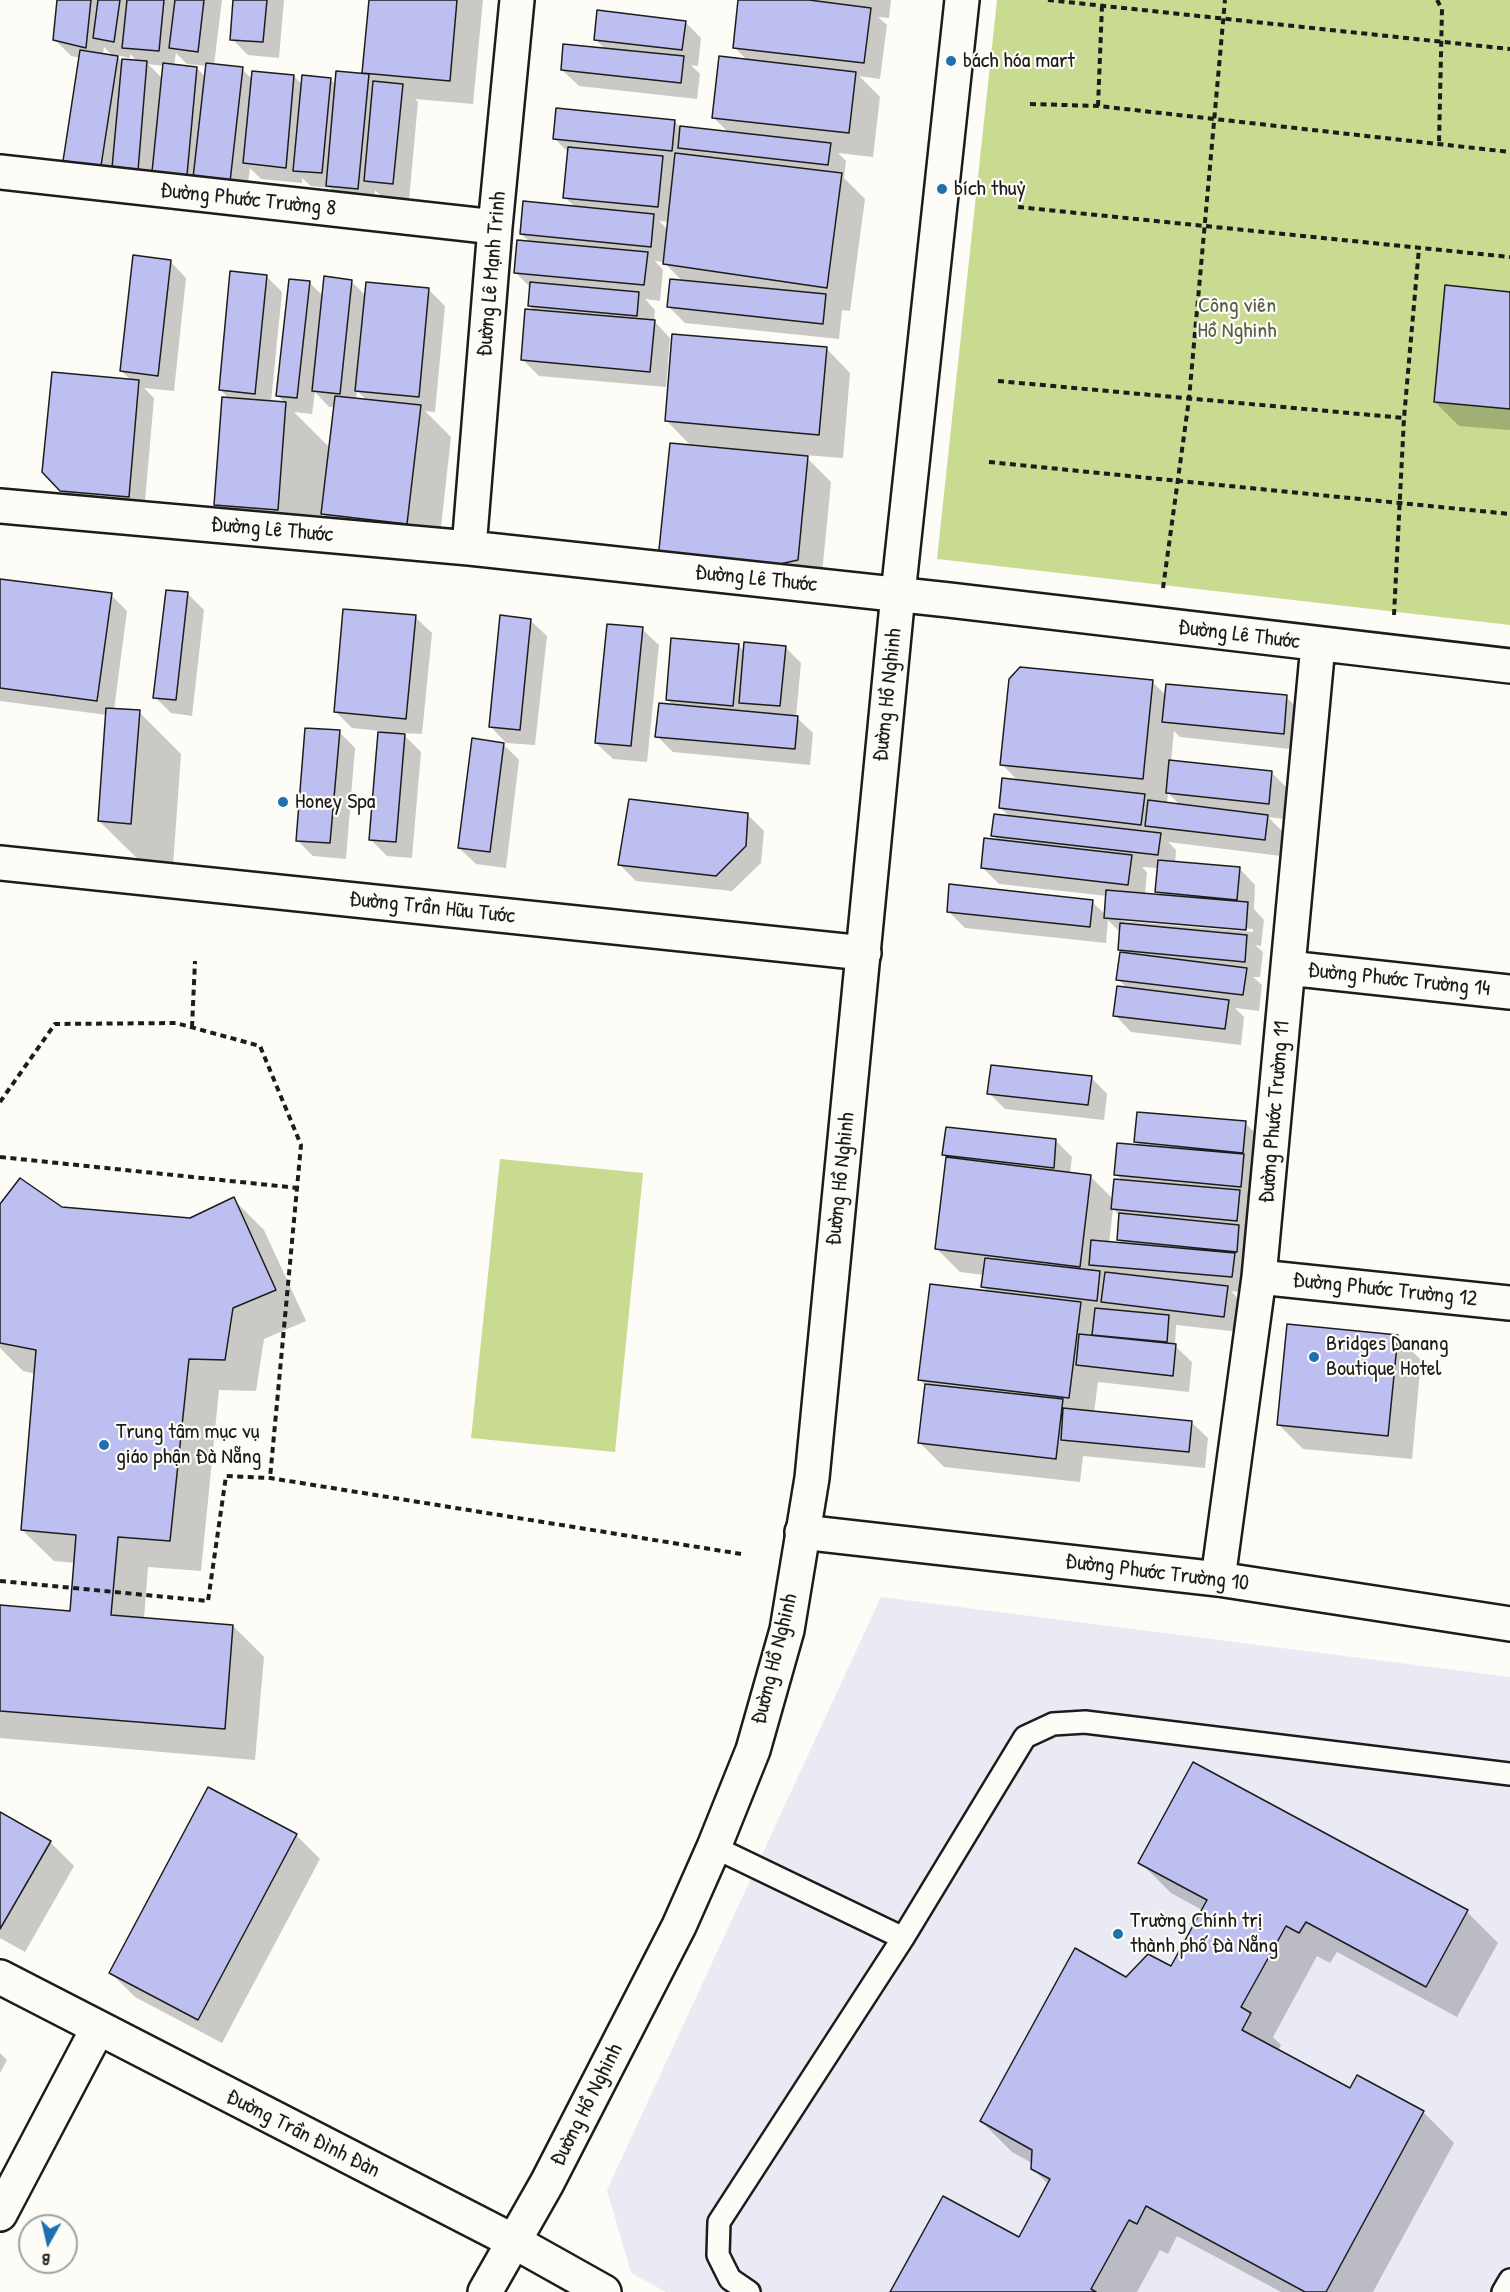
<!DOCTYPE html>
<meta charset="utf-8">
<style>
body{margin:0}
#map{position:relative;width:1510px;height:2292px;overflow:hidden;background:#fdfcf7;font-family:"Patrick Hand",sans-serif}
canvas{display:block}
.north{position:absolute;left:18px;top:2214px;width:60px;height:60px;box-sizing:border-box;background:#fdfcf7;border:2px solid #a3a29f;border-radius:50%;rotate:188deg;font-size:16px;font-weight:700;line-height:24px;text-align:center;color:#1c1c1c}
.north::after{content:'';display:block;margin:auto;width:21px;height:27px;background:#1f6fb2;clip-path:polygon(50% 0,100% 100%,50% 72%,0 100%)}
</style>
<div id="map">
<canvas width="1510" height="2292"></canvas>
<div class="north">B</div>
</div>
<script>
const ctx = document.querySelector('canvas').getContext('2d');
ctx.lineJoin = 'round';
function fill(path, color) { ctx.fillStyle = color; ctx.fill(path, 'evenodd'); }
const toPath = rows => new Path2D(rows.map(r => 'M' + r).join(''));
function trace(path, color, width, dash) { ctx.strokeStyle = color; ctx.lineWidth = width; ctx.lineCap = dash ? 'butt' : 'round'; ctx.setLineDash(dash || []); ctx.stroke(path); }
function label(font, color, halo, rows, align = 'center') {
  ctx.font = font + ' "Patrick Hand",sans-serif'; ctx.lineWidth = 4.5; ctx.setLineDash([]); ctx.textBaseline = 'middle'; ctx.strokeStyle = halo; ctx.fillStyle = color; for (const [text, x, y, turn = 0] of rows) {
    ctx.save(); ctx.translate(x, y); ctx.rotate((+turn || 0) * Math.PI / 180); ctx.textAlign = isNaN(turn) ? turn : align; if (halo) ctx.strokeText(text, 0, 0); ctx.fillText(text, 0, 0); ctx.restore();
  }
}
fill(toPath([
 [881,1597,1510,1677,1510,2292,666,2292,631,2273,607,2190]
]), '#eaeaf5');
fill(toPath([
 [997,0,1510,0,1510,625,937,559],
 [500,1159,643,1173,615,1452,471,1438]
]), '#c8db90');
fill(toPath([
 [59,0,222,0,214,65,242,69,252,79,294,76,302,85,330,79,337,86,367,76,363,72,370,0,483,0,473,104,415,99,418,102,409,200,382,197,375,190,374,205,344,202,330,188,311,186,302,178,302,183,261,179,250,168,246,198,170,187,155,172,153,187,81,176,65,160,81,58,71,56,55,40],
 [104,47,113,56,103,55],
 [176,53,187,64,207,66,206,78,197,68,174,66],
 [130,54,138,62,123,63,116,55,130,58],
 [148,64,164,66,163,79],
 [235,0,284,0,279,58,248,55,232,39],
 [740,0,891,0,889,18,878,17,887,25,880,79,859,76,880,97,873,157,838,153,846,161,844,178,865,199,850,311,842,310,839,339,685,323,669,307,683,282,664,262,655,261,663,270,660,301,645,299,655,310,654,321,670,338,666,387,539,376,522,359,535,311,529,306,531,288,515,272,530,242,521,234,575,207,565,197,569,153,555,139,674,121,681,128,729,133,714,118,748,61,734,47],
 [659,221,669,222,668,230],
 [685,22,701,38,698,66,691,65,700,74,697,99,579,86,562,70,606,50,595,39],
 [170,261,186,278,174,391,144,388,154,398,144,513,78,507,61,490,132,381,121,371],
 [266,276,282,292,271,402,285,403,278,396,309,282,323,296,351,281,366,296,429,290,445,306,435,412,425,411,451,437,438,554,354,544,322,513,319,551,258,547,216,505,230,399,220,390],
 [357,391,368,401,356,400],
 [315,392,329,407,335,407,330,448,294,412,312,414],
 [1510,293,1510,430,1459,426,1435,402],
 [826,348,850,373,843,458,804,455,831,482,821,584,684,582,692,447,667,421],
 [0,581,111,595,127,611,114,710,139,712,181,754,173,866,142,863,99,821,107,715,0,701],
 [187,593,204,610,192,716,171,713,155,697],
 [415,617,432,633,422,734,402,733,421,752,412,858,387,856,371,840,380,731,352,728,336,712],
 [530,620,547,636,535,745,506,743,490,726],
 [642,629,659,645,647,762,613,759,596,743],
 [738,645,745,652,785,647,801,663,796,717,813,733,810,765,673,752,657,736,674,706,668,700],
 [1152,682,1167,696,1286,697,1302,713,1299,750,1180,737,1174,731,1171,762,1271,772,1288,789,1285,819,1268,817,1284,833,1281,856,1168,842,1176,850,1175,863,1239,868,1255,885,1254,909,1264,920,1261,946,1255,945,1263,952,1260,977,1253,977,1262,985,1259,1011,1235,1008,1244,1017,1241,1045,1131,1032,1115,1015,1128,989,1118,979,1125,954,1119,949,1121,933,1108,920,1106,943,965,928,948,911,1092,902,1106,915,1107,896,999,884,982,867,999,841,993,835,1010,817,1000,807,1018,781,1002,764],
 [1168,793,1181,806,1167,804],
 [1142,867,1158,868,1157,891,1162,896,1145,895,1147,872],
 [1121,918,1253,929,1253,932,1121,921],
 [339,732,355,748,346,859,313,856,297,840],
 [503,744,519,760,506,868,476,864,459,848],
 [747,814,764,831,761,863,732,891,636,881,620,865],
 [1091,1077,1107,1094,1104,1120,1005,1109,989,1093],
 [1245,1123,1261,1139,1257,1202,1249,1202,1255,1208,1248,1293,1231,1291,1243,1304,1240,1332,1176,1325,1175,1346,1192,1362,1189,1392,1098,1382,1094,1413,1191,1422,1208,1438,1205,1468,1083,1456,1080,1482,944,1467,920,1443,926,1386,920,1379,989,1292,983,1287,984,1275,960,1272,936,1248,948,1158,944,1154,1056,1141,1072,1157,1070,1174,1090,1176,1114,1200,1123,1181,1116,1174,1140,1146,1135,1142],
 [1113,1209,1120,1216,1118,1239,1124,1245,1109,1244],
 [233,1199,264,1230,306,1321,264,1339,256,1391,219,1390,201,1571,148,1567,144,1619,233,1626,264,1657,255,1760,0,1738,0,1607,71,1613,75,1563,54,1561,22,1530,36,1374,23,1371,0,1348,0,1206,191,1220],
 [1397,1336,1421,1360,1412,1459,1303,1449,1279,1425],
 [0,1814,50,1842,74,1866,25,1952,0,1938],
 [296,1835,320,1859,222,2043,135,1997,111,1973],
 [1140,1862,1467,1912,1498,1943,1457,2017,1337,1952,1330,1963,1317,1956,1273,2037,1281,2045,1278,2051,1350,2090,1423,2112,1454,2143,1373,2292,1281,2292,1177,2236,1168,2254,1160,2250,1137,2292,892,2292,1019,2239,1049,2185,1032,2168,1032,2163,1012,2152,981,2121,1127,1978,1172,1968,1202,1910,1171,1893],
 [0,2053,7,2060,0,2073]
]), '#0003');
const building = toPath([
 [57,0,91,0,86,48,53,40,57,0],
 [98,0,120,0,114,42,93,38,98,0],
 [127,0,164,0,159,51,122,48,127,0],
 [175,0,204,0,198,52,169,48,175,0],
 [233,0,267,0,263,42,230,40,233,0],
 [369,0,457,0,450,81,362,73,369,0],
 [738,0,809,0,871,8,864,63,733,48,738,0],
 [597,10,686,21,682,50,594,40,597,10],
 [563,44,684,56,681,83,561,70,563,44],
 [80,50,118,56,101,166,63,161,80,50],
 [719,56,856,72,849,133,712,118,719,56],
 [122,59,147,61,138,171,112,168,122,59],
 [163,63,197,67,187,175,152,172,163,63],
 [206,63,243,67,230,182,193,178,206,63],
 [252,71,294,75,286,168,243,163,252,71],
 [336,71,369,74,358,189,326,186,336,71],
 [302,75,331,78,322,173,293,171,302,75],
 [373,81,403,84,393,184,364,181,373,81],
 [556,108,675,120,672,151,553,139,556,108],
 [680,126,831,143,828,165,678,148,680,126],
 [568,147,663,156,658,207,563,198,568,147],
 [675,153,842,173,827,288,663,264,675,153],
 [523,201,654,214,651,247,520,234,523,201],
 [517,240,648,252,644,285,514,273,517,240],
 [133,255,171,260,158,376,120,371,133,255],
 [230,271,267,275,255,394,219,390,230,271],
 [324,276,352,280,340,394,312,391,324,276],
 [289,279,310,281,297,398,276,396,289,279],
 [670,279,826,294,823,324,667,307,670,279],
 [366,282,429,288,419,397,355,391,366,282],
 [530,282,639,292,637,316,528,306,530,282],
 [1445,285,1510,292,1510,409,1434,402,1445,285],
 [525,309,655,320,650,372,521,360,525,309],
 [672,334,827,347,819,435,665,421,672,334],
 [52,372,139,380,129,497,60,491,42,472,52,372],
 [335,396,421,405,407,524,321,514,335,396],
 [222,397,286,402,278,510,214,505,222,397],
 [670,443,808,456,798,560,757,569,658,559,670,443],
 [0,579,112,593,97,701,0,688,0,579],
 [166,590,188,592,176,700,153,698,166,590],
 [343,609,416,615,406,719,334,712,343,609],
 [500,615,531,619,520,730,489,727,500,615],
 [607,624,643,627,631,746,595,743,607,624],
 [671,638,739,644,733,706,666,700,671,638],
 [744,642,786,646,780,706,739,703,744,642],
 [1020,667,1153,680,1143,779,1000,765,1009,679,1020,667],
 [1166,684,1287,695,1284,734,1162,722,1166,684],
 [659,703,798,716,795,749,655,737,659,703],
 [106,708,140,710,131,824,98,821,106,708],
 [305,728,340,730,330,843,296,841,305,728],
 [378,732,405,734,396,842,369,840,378,732],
 [472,738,504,743,490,852,458,848,472,738],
 [1169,760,1272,771,1269,804,1166,793,1169,760],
 [1002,778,1145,794,1141,825,999,808,1002,778],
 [629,799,748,813,746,846,716,876,618,865,629,799],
 [1148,800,1268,815,1265,840,1145,826,1148,800],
 [994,814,1161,833,1158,855,991,836,994,814],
 [984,838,1132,855,1128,885,981,868,984,838],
 [1158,860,1240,867,1237,900,1155,892,1158,860],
 [949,884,1093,900,1090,927,947,912,949,884],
 [1106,890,1248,902,1246,930,1104,918,1106,890],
 [1120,923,1247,935,1245,962,1118,950,1120,923],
 [1120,952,1247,968,1243,995,1116,980,1120,952],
 [1117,986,1229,1000,1225,1029,1113,1016,1117,986],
 [991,1065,1092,1076,1088,1105,987,1094,991,1065],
 [1137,1112,1246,1121,1243,1153,1134,1142,1137,1112],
 [946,1127,1056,1139,1054,1168,942,1155,946,1127],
 [1117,1143,1244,1154,1241,1187,1114,1175,1117,1143],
 [946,1157,1091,1175,1080,1267,935,1249,946,1157],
 [20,1178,62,1207,190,1218,234,1197,276,1290,233,1308,225,1360,189,1359,170,1541,118,1537,111,1615,233,1625,225,1729,0,1711,0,1605,70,1611,76,1535,21,1530,36,1350,0,1343,0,1204,20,1178],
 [1114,1179,1240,1190,1237,1221,1111,1209,1114,1179],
 [1119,1213,1239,1225,1237,1252,1117,1240,1119,1213],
 [1091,1240,1235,1253,1232,1277,1089,1265,1091,1240],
 [985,1258,1100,1271,1097,1301,981,1287,985,1258],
 [1105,1272,1228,1286,1224,1317,1101,1302,1105,1272],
 [930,1284,1081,1302,1069,1398,918,1380,930,1284],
 [1095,1308,1169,1315,1167,1342,1092,1335,1095,1308],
 [1287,1324,1398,1335,1388,1436,1277,1425,1287,1324],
 [1079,1334,1176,1344,1173,1376,1076,1365,1079,1334],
 [925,1384,1063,1399,1056,1459,918,1443,925,1384],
 [1063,1408,1192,1421,1189,1452,1061,1440,1063,1408],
 [1193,1762,1468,1910,1426,1987,1306,1922,1299,1933,1286,1926,1241,2007,1251,2013,1242,2030,1350,2088,1357,2075,1424,2111,1326,2292,1305,2292,1146,2206,1137,2224,1129,2220,1091,2289,1096,2292,890,2292,943,2196,1019,2237,1050,2179,1031,2169,1032,2150,980,2121,1075,1948,1126,1977,1148,1954,1171,1966,1207,1900,1138,1863,1193,1762],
 [208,1787,297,1834,198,2020,109,1973,208,1787],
 [0,1812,51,1841,0,1929,0,1812]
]);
fill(building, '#bdbff1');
trace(building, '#1c1c1c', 1.5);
const service = toPath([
 [714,1847,903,1938],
 [749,2292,730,2279,718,2255,719,2222,903,1938,1025,1737,1053,1724,1085,1722,1510,1774],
 [1503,2292,1510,2280]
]);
const minor = toPath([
 [0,172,495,227],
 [0,506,469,548,949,600,1510,666],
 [469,548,495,227,517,0],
 [0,863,864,953],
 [1288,968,1510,992],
 [1259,1277,1510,1303],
 [802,1532,1218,1579,1510,1624],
 [1218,1579,1259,1277,1318,645],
 [0,1977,513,2241,604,2292],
 [0,2214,98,2028]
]);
const tertiary = toPath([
 [485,2292,547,2183,679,1926,714,1847,753,1750,787,1630,812,1478,898,594,962,0]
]);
trace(service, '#1c1c1c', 26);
trace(minor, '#1c1c1c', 38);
trace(tertiary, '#1c1c1c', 38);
trace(toPath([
 [1048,0,1510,49],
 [1437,0,1442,9,1439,143],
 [1030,104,1098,106,1510,152],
 [1098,106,1102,6],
 [1018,207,1510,257],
 [998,381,1404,418],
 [989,462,1510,514],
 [1163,588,1189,399,1225,0],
 [1394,615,1404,418,1419,248],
 [192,1027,195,961],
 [0,1102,55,1024,176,1023,260,1046,301,1145,270,1478],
 [0,1157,298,1188],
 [0,1581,208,1601,226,1476,270,1478,741,1554]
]), '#1c1c1c', 4, [6, 4.5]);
trace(service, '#fdfcf7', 21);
trace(minor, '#fdfcf7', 33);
trace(tertiary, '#fdfcf7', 33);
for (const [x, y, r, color] of [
 [951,61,6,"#1f6fb2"],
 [942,189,6,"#1f6fb2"],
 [283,802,6,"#1f6fb2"],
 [1314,1357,6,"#1f6fb2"],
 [104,1445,6,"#1f6fb2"],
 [1118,1934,6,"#1f6fb2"]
]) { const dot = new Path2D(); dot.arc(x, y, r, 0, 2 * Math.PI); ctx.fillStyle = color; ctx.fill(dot); trace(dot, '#fdfcf7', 2); }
label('22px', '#1c1c1c', '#fdfcf7', [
 ["bách hóa mart",963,61],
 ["bích thuỷ",954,189],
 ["Honey Spa",295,802],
 ["Bridges Danang",1326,1344],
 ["Boutique Hotel",1326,1369],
 ["Trung tâm mục vụ",116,1432],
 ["giáo phận Đà Nẵng",116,1457],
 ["Trường Chính trị",1130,1921],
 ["thành phố Đà Nẵng",1130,1946]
], 'left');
label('22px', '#1c1c1c', '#fdfcf7', [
 ["Đường Phước Trường 8",248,200,6],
 ["Đường Lê Mạnh Trinh",492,274,-85],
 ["Đường Lê Thước",272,530,5],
 ["Đường Lê Thước",756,579,6],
 ["Đường Lê Thước",1239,635,7],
 ["Đường Hồ Nghinh",888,695,-84],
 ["Đường Trần Hữu Tước",432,908,6],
 ["Đường Phước Trường 14",1399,980,6],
 ["Đường Phước Trường 11",1275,1112,-85],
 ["Đường Hồ Nghinh",841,1179,-84],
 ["Đường Phước Trường 12",1385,1290,6],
 ["Đường Phước Trường 10",1157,1573,7],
 ["Đường Hồ Nghinh",775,1659,-76],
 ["Đường Hồ Nghinh",587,2105,-63],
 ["Đường Trần Đình Đàn",303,2134,27]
]);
label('22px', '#585f45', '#fdfcf7', [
 ["Công viên",1237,306],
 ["Hồ Nghinh",1237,331]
]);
</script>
